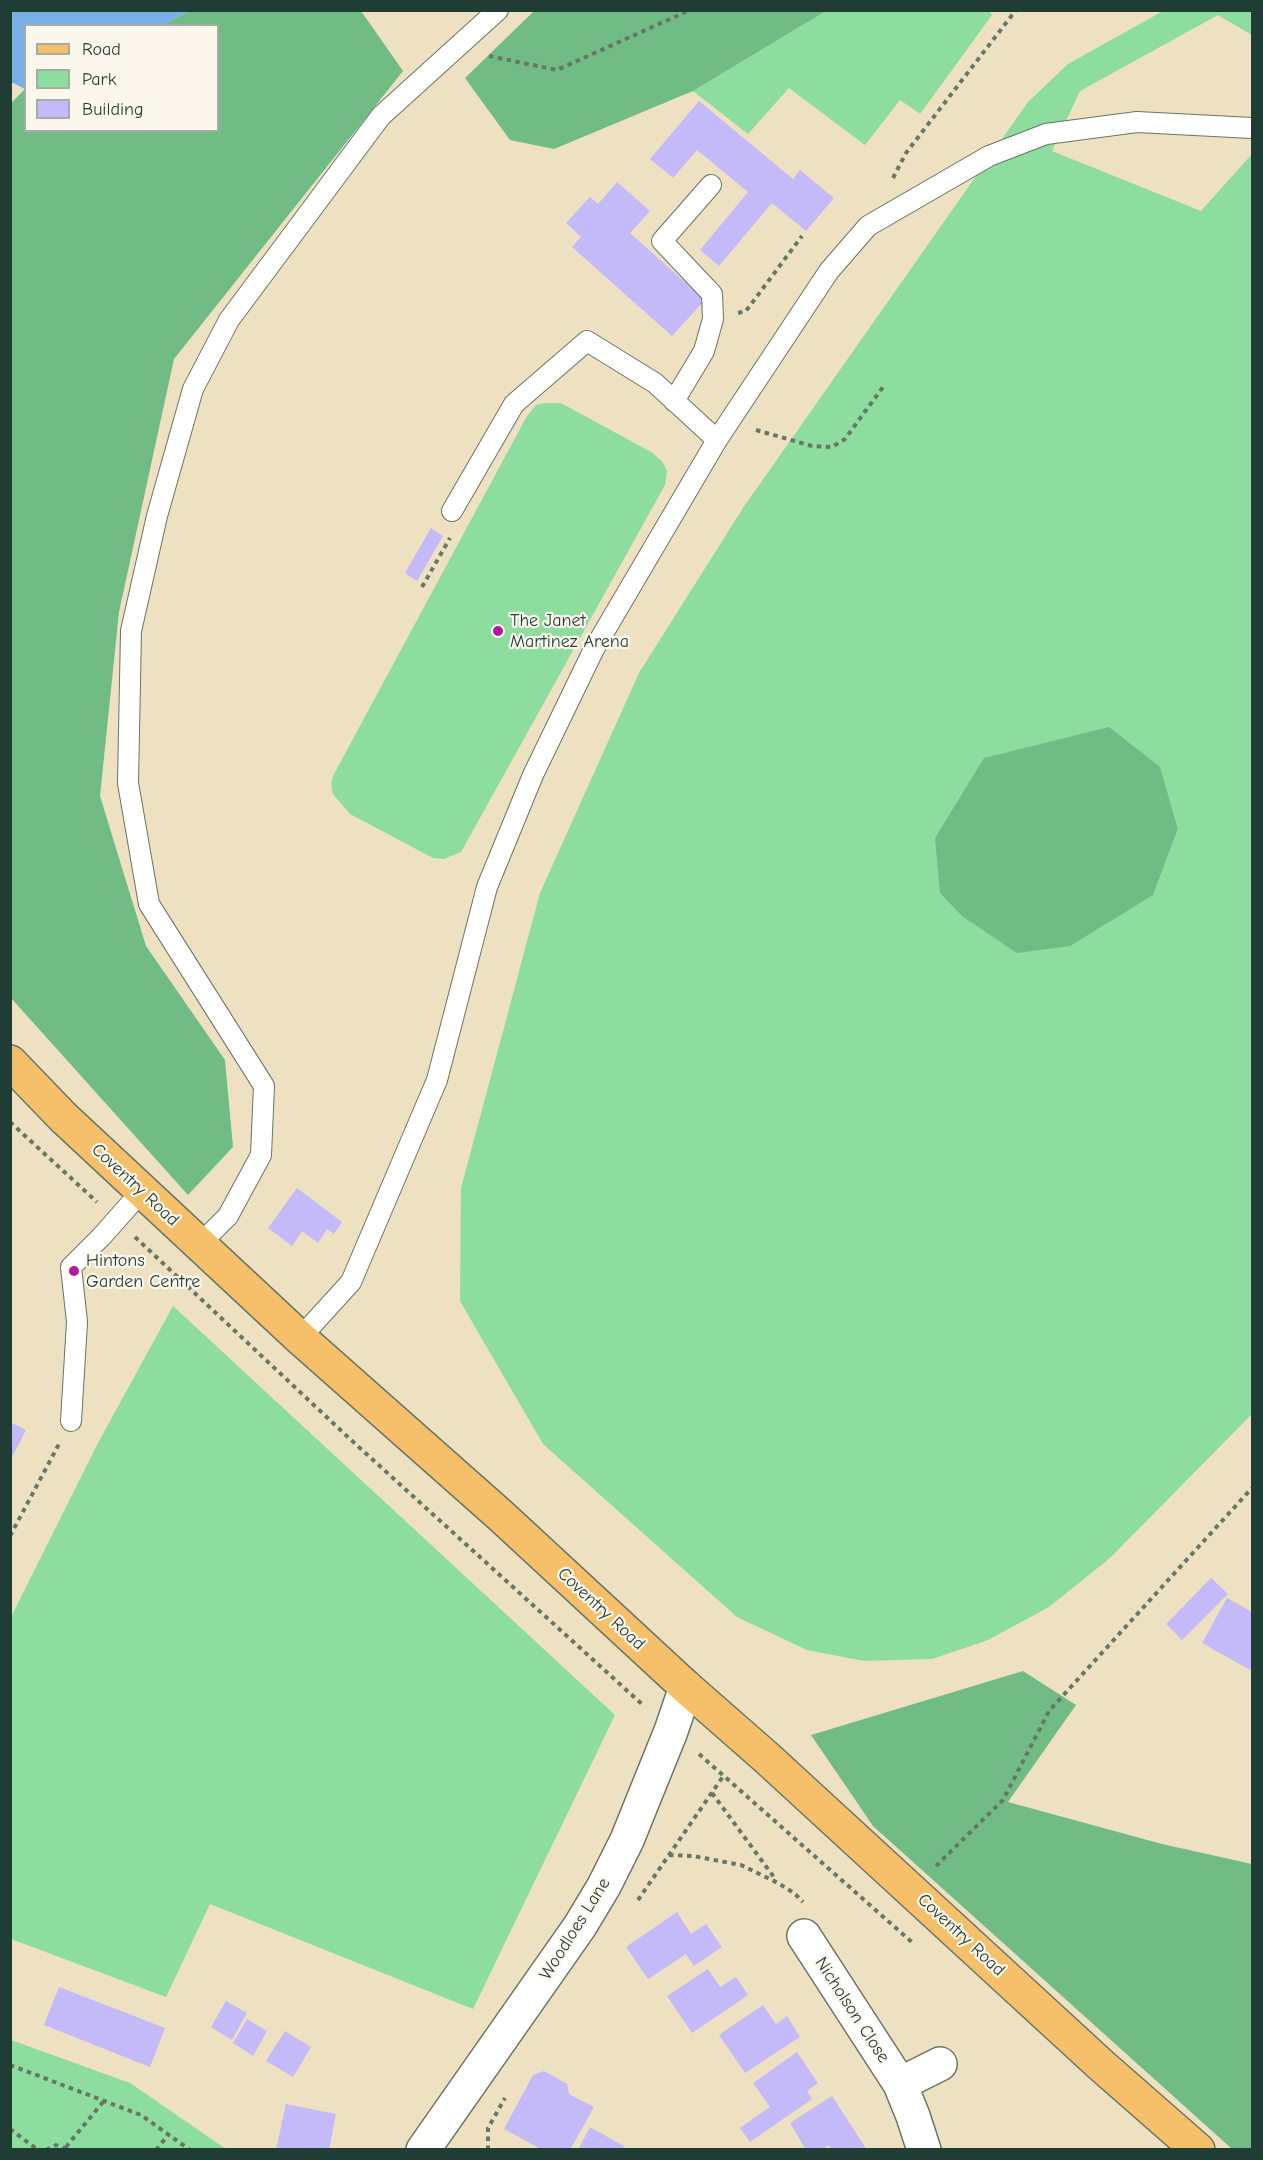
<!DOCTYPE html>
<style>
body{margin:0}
#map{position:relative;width:1263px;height:2160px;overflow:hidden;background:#ede1c1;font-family:"Comic Neue",sans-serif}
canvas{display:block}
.frame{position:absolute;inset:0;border:12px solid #1f3d34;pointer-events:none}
.legend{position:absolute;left:24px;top:24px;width:195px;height:108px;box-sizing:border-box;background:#fbf7ec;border:2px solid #a3ada2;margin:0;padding:8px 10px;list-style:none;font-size:18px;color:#1f3d34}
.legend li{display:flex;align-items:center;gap:12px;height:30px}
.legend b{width:30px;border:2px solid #a3ada2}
</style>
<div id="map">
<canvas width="1263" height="2160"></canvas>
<div class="frame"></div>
<ul class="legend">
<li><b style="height:8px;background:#f6c06b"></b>Road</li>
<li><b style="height:16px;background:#8cdd9e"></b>Park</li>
<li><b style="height:16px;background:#c4b9f9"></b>Building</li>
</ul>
</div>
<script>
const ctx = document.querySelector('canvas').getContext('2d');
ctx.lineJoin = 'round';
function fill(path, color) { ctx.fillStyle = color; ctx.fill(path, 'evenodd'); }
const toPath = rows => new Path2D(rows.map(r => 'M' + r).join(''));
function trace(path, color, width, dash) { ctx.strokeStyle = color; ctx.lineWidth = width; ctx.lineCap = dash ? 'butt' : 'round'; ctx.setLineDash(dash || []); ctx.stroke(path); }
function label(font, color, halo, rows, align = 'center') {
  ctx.font = font + ' "Comic Neue",sans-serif'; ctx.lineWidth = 4.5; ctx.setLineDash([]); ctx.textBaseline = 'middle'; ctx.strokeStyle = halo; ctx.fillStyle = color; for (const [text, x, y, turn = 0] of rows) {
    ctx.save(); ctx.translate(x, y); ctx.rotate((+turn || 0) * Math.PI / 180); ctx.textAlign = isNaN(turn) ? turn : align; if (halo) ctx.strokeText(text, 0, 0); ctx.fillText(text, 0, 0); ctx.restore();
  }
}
fill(toPath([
 [989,10,992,15,920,114,900,100,865,145,789,88,748,134,693,91,826,11],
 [1163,11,1252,11,1252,35,1218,15,1080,91,1052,151,1201,211,1252,154,1252,1414,1110,1558,1049,1607,988,1640,932,1659,864,1661,807,1650,737,1617,543,1444,460,1301,461,1188,540,893,639,673,743,508,1028,102,1068,64],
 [1159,767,1178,829,1153,895],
 [545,403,561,403,651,452,662,461,667,471,665,485,461,852,444,859,433,858,350,814,333,794,331,785,333,776,527,416,536,405],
 [173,1306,615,1715,473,2009,210,1904,166,1997,11,1939,11,1617,98,1443],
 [11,2040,130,2083,226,2149,11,2149]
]), '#8cdd9e');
fill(toPath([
 [189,11,361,11,403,71,174,359,119,612,100,796,146,946,225,1060,233,1147,188,1195,11,998,10,104,25,89,26,130,218,130,218,26,163,25],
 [534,11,534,10,826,11,693,91,554,149,510,140,465,78],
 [1109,727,1160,767,1178,829,1153,895,1070,946,1017,953,962,916,940,893,935,838,984,758],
 [1023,1671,1076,1705,1008,1802,1162,1844,1252,1864,1252,2149,1232,2149,873,1826,811,1735]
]), '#71bc85');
fill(toPath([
 [10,11,11,10,189,11,163,25,26,26,25,89,11,82]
]), '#77afe6');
fill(toPath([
 [699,101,793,179,800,170,834,198,806,231,772,203,719,266,700,250,748,192,697,150,673,178,650,159],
 [617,182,650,211,630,233,705,300,672,336,572,247,581,237,566,223,590,197,598,204],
 [431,528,443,536,417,581,405,573],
 [297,1188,342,1222,334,1234,327,1229,318,1243,302,1231,292,1246,268,1228],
 [10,1422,26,1430,10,1461],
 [1211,1578,1228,1594,1182,1640,1166,1624],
 [1227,1598,1252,1612,1252,1671,1202,1643],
 [677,1912,691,1934,706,1924,722,1947,694,1966,686,1954,648,1979,626,1947],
 [708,1969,720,1987,736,1977,748,1995,692,2033,667,1996],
 [59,1987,165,2028,150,2067,44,2025],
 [226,2001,247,2013,232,2040,211,2027],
 [763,2005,776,2024,787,2016,800,2037,745,2073,719,2035],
 [247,2019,267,2031,253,2056,233,2043],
 [285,2031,311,2047,293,2077,266,2061],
 [797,2052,818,2083,807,2091,812,2099,750,2142,740,2128,770,2107,753,2083],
 [544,2071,567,2084,569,2094,594,2107,570,2150,543,2150,504,2129,533,2075],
 [832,2096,867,2150,832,2150,829,2145,821,2150,806,2150,790,2123],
 [286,2104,336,2114,329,2150,276,2150],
 [590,2127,624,2146,622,2150,578,2150]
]), '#c4b9f9');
const lane = toPath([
 [674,401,704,351,713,319,712,294,662,241,711,185],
 [452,511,514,404,587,341,655,383,717,440],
 [199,1245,228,1216,261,1155,264,1086,149,904,128,783,131,631,157,516,193,389,229,320,381,116,498,10],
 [300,1338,351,1282,437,1080,487,887,533,775,594,649,717,440,829,271,868,226,989,156,1046,134,1137,122,1252,128],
 [71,1421,77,1322,71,1267,102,1236,141,1192]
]);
const street = toPath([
 [804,1936,900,2084,913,2116,924,2150],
 [900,2084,940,2064],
 [423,2150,580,1926,604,1886,627,1840,671,1731,686,1687]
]);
const primary = toPath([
 [10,1062,63,1117,300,1338,500,1515,686,1687,767,1758,1101,2065,1198,2150]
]);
trace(lane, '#677665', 22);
trace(street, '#677665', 36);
trace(primary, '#677665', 36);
trace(toPath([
 [489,56,557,70,690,10],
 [893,178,906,153,1016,10],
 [738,313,746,311,802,236],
 [756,430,812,446,832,447,845,439,883,387],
 [422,587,450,538],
 [10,1122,97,1202],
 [135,1237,350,1439,644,1706],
 [10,1536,59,1444],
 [699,1754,914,1944],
 [712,1793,776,1880],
 [669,1855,693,1856,741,1865,778,1883,794,1893,803,1902],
 [936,1866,1003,1800,1049,1711,1252,1488],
 [638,1900,724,1775],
 [10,2065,141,2115,190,2150],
 [10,2129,38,2150],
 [66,2147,103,2102],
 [46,2150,56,2145,69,2150],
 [156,2150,169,2134],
 [488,2150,488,2128,505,2098]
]), '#677665', 4, [4.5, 4.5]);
trace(lane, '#fff', 20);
trace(street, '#fff', 33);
trace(primary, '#f6c06b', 33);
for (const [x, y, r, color] of [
 [498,631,6,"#b5179e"],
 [74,1271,6,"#b5179e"]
]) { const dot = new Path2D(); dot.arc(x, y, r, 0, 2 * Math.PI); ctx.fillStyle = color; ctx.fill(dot); trace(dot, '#fbf7ec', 2); }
label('18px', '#1f3d34', '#fbf7ec', [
 ["The Janet",510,621],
 ["Martinez Arena",510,642],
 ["Hintons",86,1261],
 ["Garden Centre",86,1282]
], 'left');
label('18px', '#1f3d34', '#fbf7ec', [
 ["Coventry Road",135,1185,43],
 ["Coventry Road",601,1609,43],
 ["Woodloes Lane",575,1929,-58],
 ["Coventry Road",961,1935,43],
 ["Nicholson Close",852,2010,57]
]);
</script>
